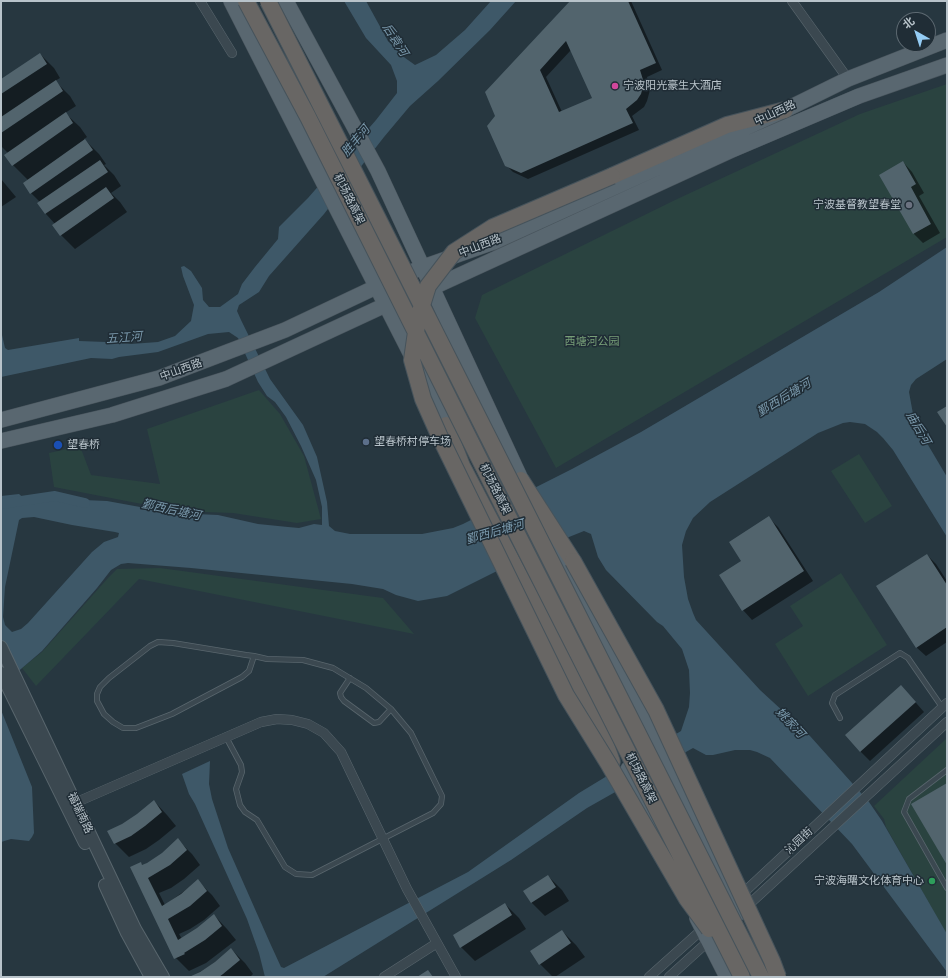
<!DOCTYPE html>
<meta charset="utf-8">
<style>
body{margin:0}
#map{position:relative;width:948px;height:978px;overflow:hidden;background:#273740;font-family:"Work Sans","Noto Sans SC",sans-serif}
canvas{display:block}
.frame{position:absolute;inset:0;border:2px solid #b8c3ca;pointer-events:none}
.north{position:absolute;left:896px;top:12px;width:40px;height:40px;box-sizing:border-box;background:#202d36;border:1px solid #5d6971;border-radius:50%;rotate:321deg;font-size:11px;font-weight:700;line-height:16px;text-align:center;color:#b8c3ca}
.north::after{content:'';display:block;margin:auto;width:14px;height:18px;background:#94ccf4;clip-path:polygon(50% 0,100% 100%,50% 72%,0 100%)}
</style>
<div id="map">
<canvas width="948" height="978"></canvas>
<div class="frame"></div>
<div class="north">北</div>
</div>
<script>
const ctx = document.querySelector('canvas').getContext('2d');
ctx.lineJoin = 'round';
function fill(path, color) { ctx.fillStyle = color; ctx.fill(path, 'evenodd'); }
const toPath = rows => new Path2D(rows.map(r => 'M' + r).join(''));
function trace(path, color, width, dash) { ctx.strokeStyle = color; ctx.lineWidth = width; ctx.lineCap = dash ? 'butt' : 'round'; ctx.setLineDash(dash || []); ctx.stroke(path); }
function label(font, color, halo, rows, align = 'center') {
  ctx.font = font + ' "Work Sans","Noto Sans SC",sans-serif'; ctx.lineWidth = 3; ctx.setLineDash([]); ctx.textBaseline = 'middle'; ctx.strokeStyle = halo; ctx.fillStyle = color; for (const [text, x, y, turn = 0] of rows) {
    ctx.save(); ctx.translate(x, y); ctx.rotate((+turn || 0) * Math.PI / 180); ctx.textAlign = isNaN(turn) ? turn : align; if (halo) ctx.strokeText(text, 0, 0); ctx.fillText(text, 0, 0); ctx.restore();
  }
}
fill(toPath([
 [947,84,947,237,556,468,475,318,482,295,675,200,860,114],
 [259,390,280,414,304,456,321,519,297,523,233,513,178,511,54,487,49,453,80,446,91,475,160,484,147,429],
 [859,454,892,506,865,523,831,471],
 [160,568,383,598,414,634,139,579,36,686,22,668,42,652,108,578,117,569],
 [841,573,887,645,808,696,775,644,803,626,790,606],
 [947,738,947,935,886,827,884,819,874,806]
]), '#2a4340');
fill(toPath([
 [344,1,366,1,388,41,401,55,415,65,436,55,465,30,491,1,516,1,490,30,438,81,410,106,384,137,324,214,269,276,259,292,239,305,237,311,241,320,270,379,303,425,317,457,327,502,329,526,335,531,350,534,422,534,453,528,463,524,572,469,641,432,879,292,947,247,947,359,916,379,911,385,909,392,913,414,918,428,947,477,947,537,893,450,883,438,877,432,865,424,850,422,843,423,818,433,710,502,693,518,686,531,682,545,684,577,688,599,693,613,696,620,760,690,810,736,869,802,882,821,947,934,947,972,852,844,770,758,757,752,750,750,735,750,713,755,706,755,693,748,587,808,511,860,323,977,265,977,259,953,247,919,195,804,189,794,182,774,210,761,209,784,212,799,228,848,270,943,281,967,284,968,468,872,579,793,681,731,689,707,690,693,689,670,682,649,663,626,657,622,606,570,598,557,591,534,584,531,549,545,447,596,418,601,396,595,383,589,352,584,191,568,128,563,121,564,111,570,97,588,42,651,1,686,1,496,19,494,27,501,31,502,60,499,107,501,173,513,218,515,258,524,288,527,299,528,314,524,322,525,322,507,316,480,301,446,286,417,275,402,267,396,258,382,238,338,229,332,208,334,158,352,119,357,112,359,91,358,1,377,1,335,2,335,5,348,8,350,79,338,79,341,106,342,131,344,158,342,175,336,191,321,194,305,183,276,181,267,184,266,191,271,202,288,203,300,209,307,220,307,238,294,242,284,255,267,278,239,279,227,308,198,376,120,397,93,397,81,391,65,366,38],
 [34,517,72,525,115,532,119,533,118,537,104,542,92,552,28,623,21,629,12,632,5,625,3,617,5,587,19,520,22,518],
 [1,710,32,787,34,833,32,837,29,841,11,839,1,842]
]), '#3e5868');
fill(toPath([
 [572,1,631,1,662,70,647,77,650,90,647,101,644,107,632,116,639,130,528,179,513,172,506,165,497,116],
 [571,50,593,98,562,112,546,77],
 [40,54,54,68,60,78,55,81,70,96,76,106,65,113,80,127,87,137,84,139,99,154,106,164,104,165,114,175,121,186,111,193,120,202,127,212,75,249,61,235,55,224,46,214,38,203,40,202,31,193,28,180,13,165,8,153,1,146,1,80],
 [903,162,912,172,924,193,919,196,940,233,923,243,914,234,881,175],
 [1,179,16,197,1,207],
 [769,518,778,527,813,581,752,620,743,610,721,575,742,561],
 [927,555,936,564,947,581,947,642,926,656,916,647],
 [910,696,924,712,870,761,860,751],
 [154,801,167,815,176,826,159,840,146,849,129,857,115,843,123,825,137,815],
 [178,840,192,854,200,865,184,879,171,888,159,893,165,905,198,881,212,895,220,906,204,920,190,929,179,934,182,939,197,929,214,915,227,929,236,940,206,963,189,971,175,957,141,863,143,866,148,863,162,854],
 [548,876,562,890,569,901,545,916,531,902],
 [505,904,519,918,526,929,475,961,461,947],
 [562,931,576,945,585,957,555,977,553,977,540,964],
 [231,949,245,963,253,974,250,977,191,977,215,963]
]), '#0007');
trace(toPath([
 [1,504,55,496,85,503]
]), '#3e5868', 10);
fill(toPath([
 [570,1,628,1,656,63,640,70,644,83,641,94,637,100,626,109,633,123,521,173,505,166,487,126,495,116,485,92],
 [566,41,592,98,559,112,540,70],
 [40,53,47,64,1,94,1,79],
 [56,80,63,91,1,133,1,117],
 [66,112,73,123,12,166,4,155],
 [85,139,93,150,30,194,23,183],
 [100,160,108,172,45,214,37,203],
 [903,161,916,184,911,187,931,224,913,234,879,175],
 [106,187,114,198,60,236,52,225],
 [947,406,947,427,937,412],
 [769,516,804,571,742,611,719,575,741,561,729,542],
 [927,554,947,585,947,627,916,648,876,586],
 [901,685,916,702,860,752,845,735],
 [947,783,947,865,911,804],
 [154,800,162,812,145,826,131,836,114,844,107,831,122,824,137,814],
 [178,838,187,850,170,865,148,878,162,906,181,894,198,879,207,891,190,906,168,919,178,940,197,928,214,914,222,926,205,940,184,953,185,954,174,959,130,867,141,862,142,865,147,863,162,853],
 [548,875,556,887,531,903,523,891],
 [505,903,512,915,460,948,453,935],
 [562,930,571,943,539,965,530,951],
 [231,948,240,960,223,974,219,977,189,977,200,972,215,962],
 [428,970,433,977,417,977]
]), '#52646d');
const service = toPath([
 [350,678,340,693,341,697,344,701,374,723,379,722,391,709],
 [840,718,832,703,835,695,900,653,908,658,942,707],
 [226,737,241,765,242,772,236,789,240,805,245,812,257,820,285,867,296,874,312,875,433,813,441,804,442,796,411,733,391,709,366,688,333,668,303,660,267,659,254,656,246,655,173,643,158,642,150,646,109,678,100,687,97,694,97,701,104,714,113,722,123,728,136,728,172,714,242,677,249,671,254,656],
 [947,770,909,799,904,812,947,888]
]);
const minor = toPath([
 [200,1,232,53],
 [792,1,848,79],
 [70,805,261,722,277,719,292,720,308,724,324,733,341,752,407,889,456,977],
 [740,896,947,703],
 [744,909,947,722],
 [384,977,437,943],
 [649,977,706,926],
 [669,977,735,917]
]);
const tertiary = toPath([
 [1,647,135,929,163,977],
 [1,673,85,843],
 [105,885,127,933,151,977]
]);
const primary = toPath([
 [231,1,452,435],
 [286,1,378,171,527,492],
 [425,291,732,150,859,96,947,65],
 [1,420,159,378,285,330,376,287,423,267,494,242,785,110,848,79,947,40],
 [1,441,112,415,226,379,394,301],
 [548,533,651,732,742,912],
 [628,769,666,851],
 [697,918,727,977]
]);
const trunk = toPath([
 [612,176,727,125,785,110],
 [446,425,462,466,601,731,612,762],
 [521,480,573,561]
]);
trace(service, '#59666d', 6);
trace(minor, '#59666d', 10);
trace(tertiary, '#59666d', 14);
trace(primary, '#48545c', 16);
trace(trunk, '#46535b', 18);
trace(service, '#3b4850', 4.5);
trace(minor, '#3b4850', 9);
trace(tertiary, '#3b4850', 12);
trace(primary, '#596770', 15);
trace(trunk, '#686664', 16);
const trunkBridge = toPath([
 [246,1,308,117,502,504,742,977],
 [268,1,761,977],
 [612,176,493,227,454,252,428,286,418,318,412,360,423,399,439,435,566,695,608,763,687,899,709,929],
 [573,561,656,710,772,961,778,977]
]);
trace(trunkBridge, '#46535b', 18, []);
trace(trunkBridge, '#686664', 16);
for (const [x, y, r, color] of [
 [615,86,4,"#d1479c"],
 [909,205,4,"#6b7280"],
 [366,442,4,"#5c6f8a"],
 [58,445,5,"#1a4fb4"],
 [932,881,4,"#2e9e5b"]
]) { const dot = new Path2D(); dot.arc(x, y, r, 0, 2 * Math.PI); ctx.fillStyle = color; ctx.fill(dot); trace(dot, '#202d36', 1.5); }
label('11px', '#b8c3ca', '#202d36', [
 ["宁波阳光豪生大酒店",623,86],
 ["宁波基督教望春堂",901,205,"right"],
 ["望春桥村停车场",374,442],
 ["望春桥",67,445],
 ["宁波海曙文化体育中心",924,881,"right"]
], 'left');
label('11px', '#b8c3ca', '#202d36', [
 ["中山西路",775,113,-25],
 ["机场路高架",349,199,63],
 ["中山西路",480,246,-21],
 ["中山西路",181,370,-20],
 ["机场路高架",495,489,63],
 ["机场路高架",641,778,63],
 ["福瑞南路",80,813,65],
 ["沁园街",799,841,-43]
]);
label('11px', '#779f78', '#202d36', [
 ["西塘河公园",592,342]
]);
label('italic 12px', '#7a99ac', '#202d36', [
 ["后袁河",395,40,57],
 ["胜丰河",356,141,-50],
 ["五江河",124,338,-4],
 ["鄞西后塘河",784,398,-31],
 ["庙后河",918,428,60],
 ["鄞西后塘河",171,510,12],
 ["鄞西后塘河",495,532,-16],
 ["姚家河",790,723,47]
]);
</script>
